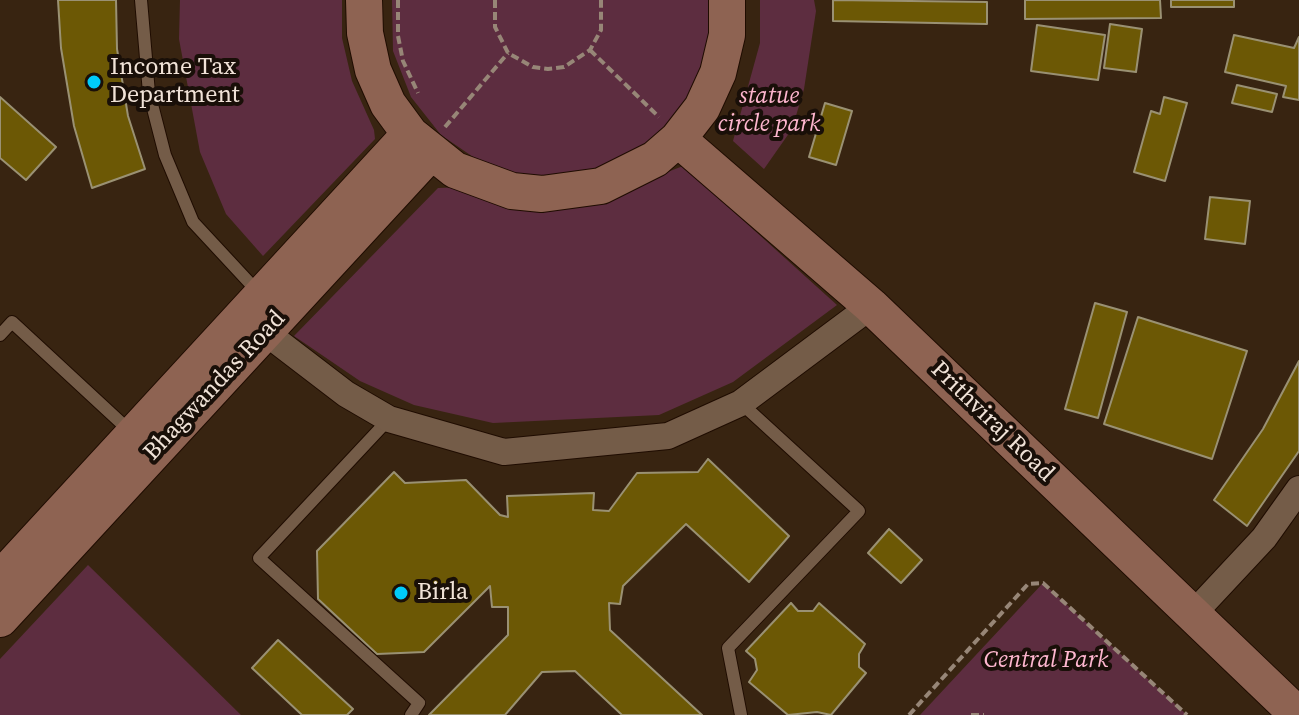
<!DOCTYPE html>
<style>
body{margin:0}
canvas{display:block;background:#382411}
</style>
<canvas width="1299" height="715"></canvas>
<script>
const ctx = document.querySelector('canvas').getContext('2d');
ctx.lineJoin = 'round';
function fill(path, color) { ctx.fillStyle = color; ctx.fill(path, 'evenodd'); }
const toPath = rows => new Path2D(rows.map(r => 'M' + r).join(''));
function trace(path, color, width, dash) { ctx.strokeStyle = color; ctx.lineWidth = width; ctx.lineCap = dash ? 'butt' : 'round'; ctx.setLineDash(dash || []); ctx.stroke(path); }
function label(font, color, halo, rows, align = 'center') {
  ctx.font = font + ' "Source Serif 4",serif'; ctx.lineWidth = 8; ctx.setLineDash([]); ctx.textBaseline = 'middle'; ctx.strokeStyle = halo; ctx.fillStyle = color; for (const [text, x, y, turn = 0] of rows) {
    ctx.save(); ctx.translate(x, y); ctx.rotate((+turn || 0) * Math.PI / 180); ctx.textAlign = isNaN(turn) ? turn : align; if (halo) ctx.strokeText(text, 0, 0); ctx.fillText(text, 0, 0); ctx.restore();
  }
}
fill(toPath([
 [180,0,342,0,342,38,352,81,374,130,375,139,263,256,226,214,200,152,179,39],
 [392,0,709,0,710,32,703,69,687,103,664,132,624,161,577,176,529,177,482,163,441,135,411,97,393,51],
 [760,0,814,0,816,11,804,89,792,129,764,169,733,141,760,43],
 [683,166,837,305,733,382,659,415,493,423,414,405,360,381,294,336,438,188,647,180],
 [88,565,241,715,0,715,0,659],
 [1043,583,1187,715,920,715]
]), '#5d2d40');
const building = toPath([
 [58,0,116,0,117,49,128,116,145,169,92,188,74,126,61,48,58,0],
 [833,0,987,2,987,24,833,21,833,0],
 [1025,0,1160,0,1161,18,1025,19,1025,0],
 [1171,0,1234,0,1234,7,1171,7,1171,0],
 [1110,24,1142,29,1136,72,1104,68,1110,24],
 [1037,25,1105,35,1098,80,1031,71,1037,25],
 [1234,35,1294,48,1299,37,1299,100,1283,97,1286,86,1225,72,1234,35],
 [1237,85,1277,94,1272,112,1232,103,1237,85],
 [0,97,56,147,26,180,0,158,0,97],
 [1164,97,1187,103,1165,181,1134,172,1151,111,1160,114,1164,97],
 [825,103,852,111,836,165,809,157,825,103],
 [1210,197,1250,201,1245,244,1205,239,1210,197],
 [1095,303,1127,312,1098,418,1065,409,1095,303],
 [1138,317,1247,351,1212,459,1104,424,1138,317],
 [1299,361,1299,451,1247,526,1214,500,1263,429,1299,361],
 [708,459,789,536,749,582,686,524,623,586,620,604,609,603,610,630,702,715,622,715,575,671,542,672,505,715,429,715,508,635,508,607,492,607,490,586,424,652,377,654,318,599,317,551,394,472,405,483,466,480,500,515,508,517,507,496,594,493,593,510,609,511,637,473,698,472,708,459],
 [889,529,922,560,901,583,868,553,889,529],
 [791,603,798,611,813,611,819,603,865,644,859,654,859,667,866,673,831,715,817,712,788,715,749,682,757,670,755,659,746,651,791,603],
 [278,640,353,709,347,715,302,715,252,668,278,640]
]);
fill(building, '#6c5805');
trace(building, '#9a9173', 2);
const lane = toPath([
 [141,0,149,93,165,155,193,222,258,292],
 [0,335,12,322,132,433],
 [389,419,259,558,419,703,411,715],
 [741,715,728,648,859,511,741,403]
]);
const street = toPath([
 [265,332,346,394,389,419,504,452,668,436,741,403,871,306],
 [1193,614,1264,538,1299,489]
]);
const secondary = toPath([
 [364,0,365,33,373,70,388,104,410,134,455,170,512,191,542,194,601,186,655,159,678,139,702,108,718,73,727,35,727,0],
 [678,139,871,306,1298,715],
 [0,579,410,134],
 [0,619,430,153]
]);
trace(lane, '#1f0c00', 14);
trace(street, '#1f0c00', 28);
trace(secondary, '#1f0c00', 38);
trace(toPath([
 [398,0,398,36,403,61,418,93],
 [495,0,495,27,508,53,533,67,548,69,564,67,590,50,601,30,601,0],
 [590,50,659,117],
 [445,127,508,53],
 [909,715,1028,584,1043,583,1187,715],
 [971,715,984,715]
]), '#978677', 4, [8, 4]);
trace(lane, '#745c48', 12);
trace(street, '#745c48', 26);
trace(secondary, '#8e6352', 36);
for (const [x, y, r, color] of [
 [94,82,8,"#00cbf9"],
 [401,593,8,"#00cbf9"]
]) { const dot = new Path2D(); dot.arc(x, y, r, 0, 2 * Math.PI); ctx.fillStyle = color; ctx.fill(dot); trace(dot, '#190f08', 3); }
label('24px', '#f0e2d7', '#190f08', [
 ["Income Tax",110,68],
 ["Department",110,96],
 ["Birla",417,593]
], 'left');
label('italic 24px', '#feb6cf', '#190f08', [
 ["statue",769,97],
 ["circle park",769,125],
 ["Central Park",1046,661]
]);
label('24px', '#f0e2d7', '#190f08', [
 ["Bhagwandas Road",215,386,-47],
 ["Prithviraj Road",992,422,44]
]);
</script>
